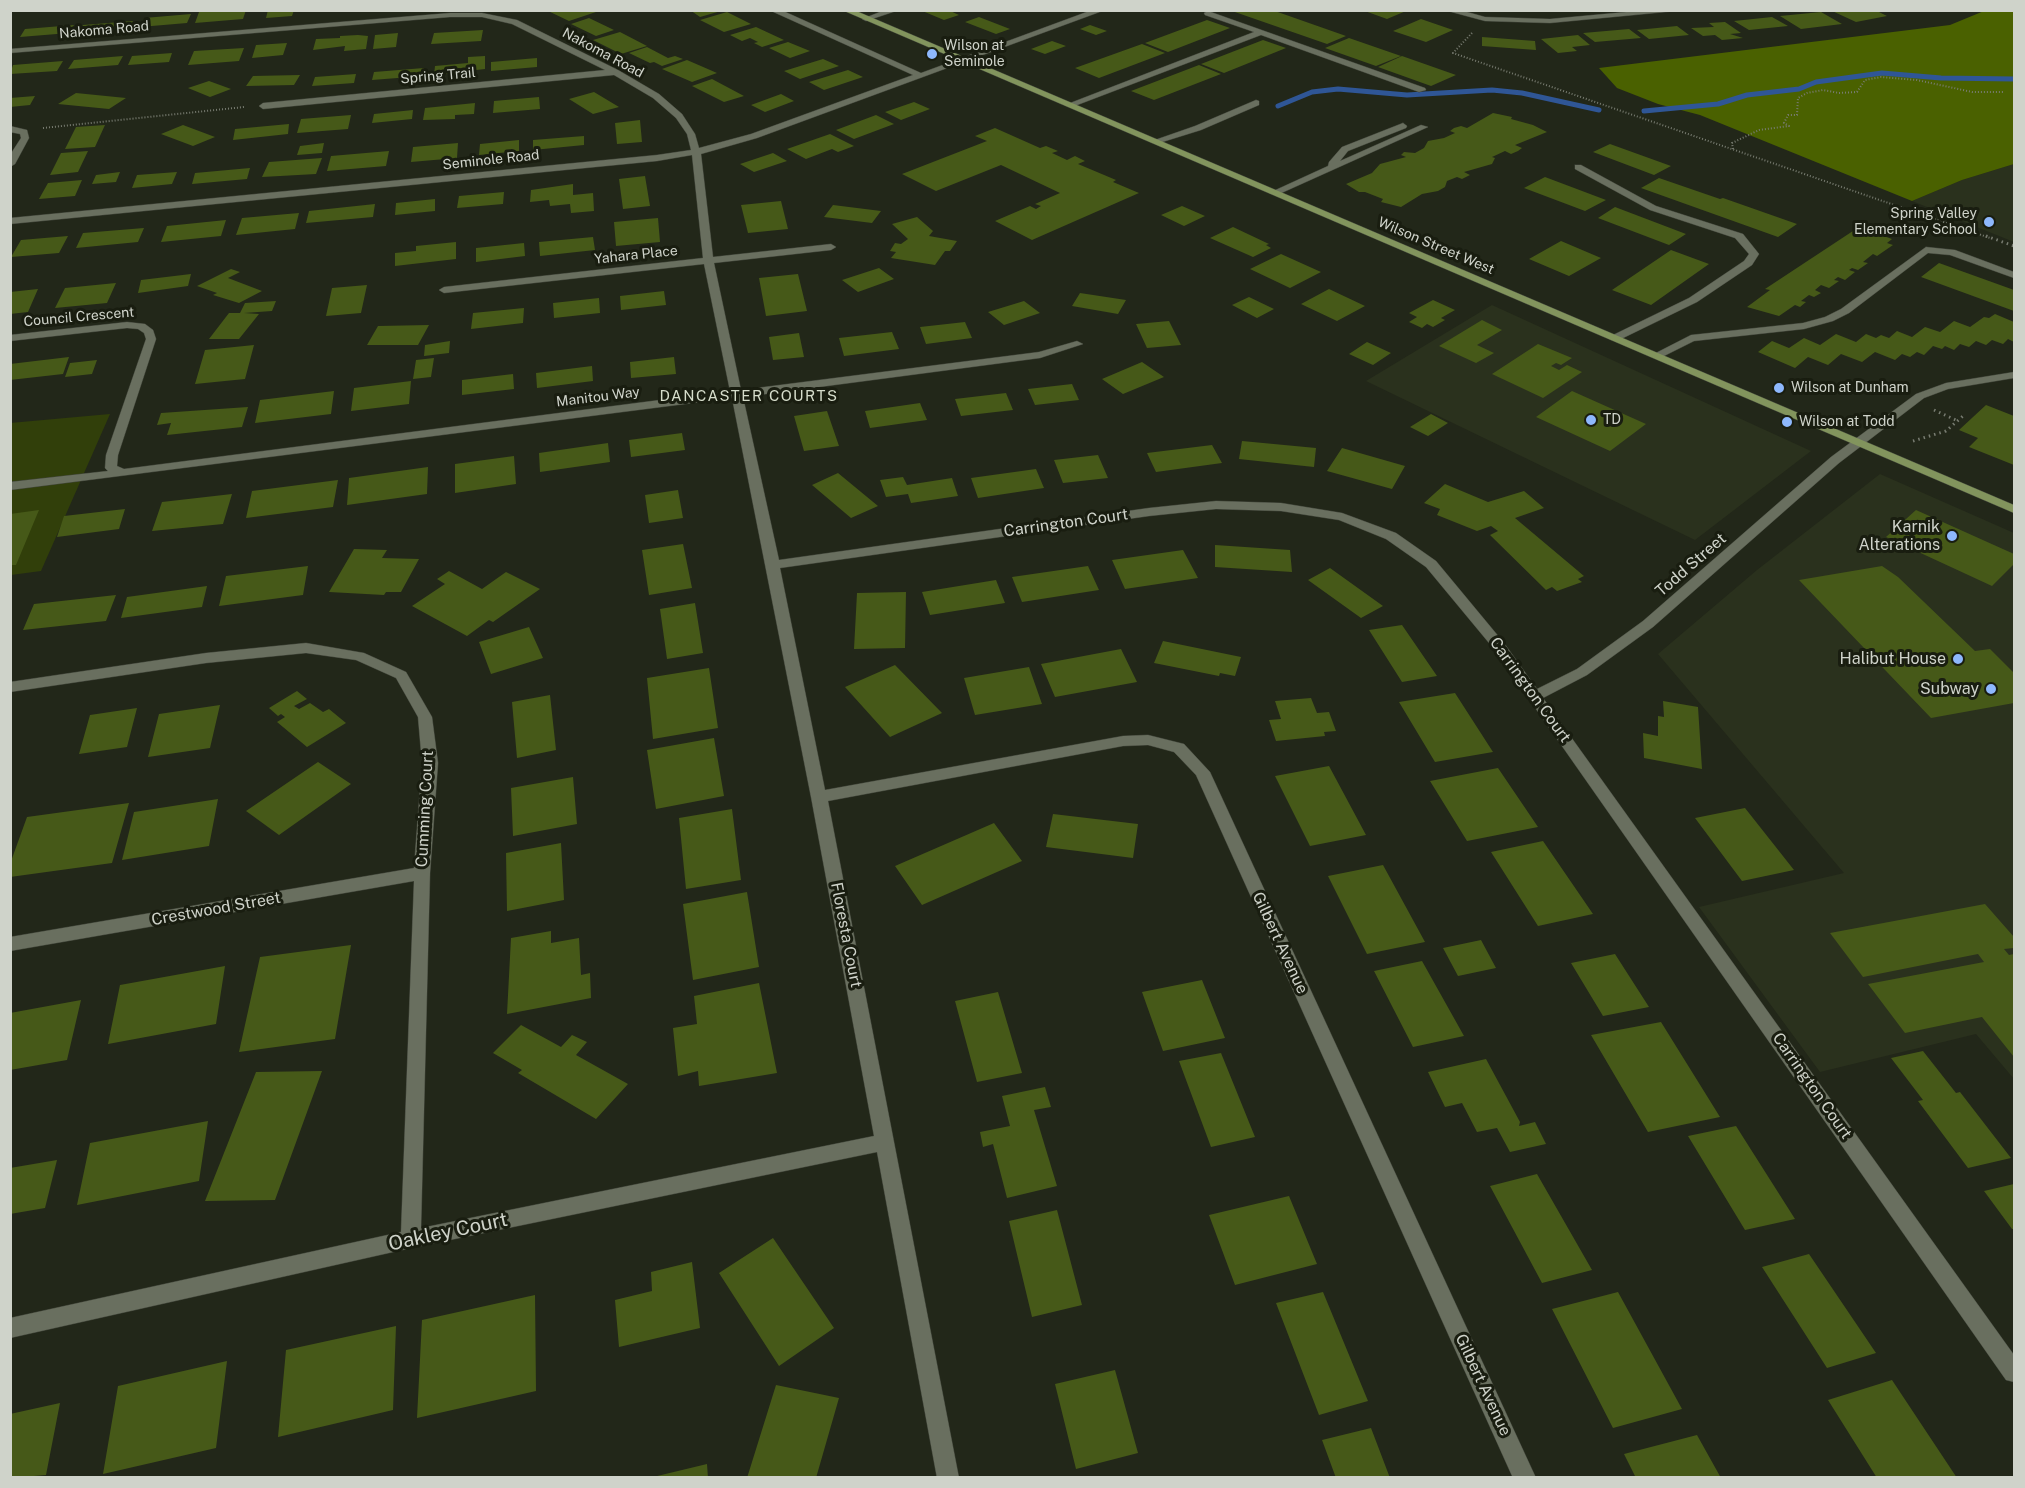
<!DOCTYPE html>
<style>
body{margin:0}
#map{position:relative;width:2025px;height:1488px;overflow:hidden;background:#222719;font-family:"Public Sans",sans-serif}
canvas{display:block}
.frame{position:absolute;inset:0;border:12px solid #cfd3ca;pointer-events:none}
</style>
<div id="map">
<canvas width="2025" height="1488"></canvas>
<div class="frame"></div>
</div>
<script>
const ctx = document.querySelector('canvas').getContext('2d');
ctx.lineJoin = 'round';
function fill(path, color) { ctx.fillStyle = color; ctx.fill(path, 'evenodd'); }
const toPath = rows => new Path2D(rows.map(r => 'M' + r).join(''));
function trace(path, color, width, dash) { ctx.strokeStyle = color; ctx.lineWidth = width; ctx.lineCap = dash ? 'butt' : 'round'; ctx.setLineDash(dash || []); ctx.stroke(path); }
function label(font, color, halo, rows, align = 'center') {
  ctx.font = font + ' "Public Sans",sans-serif'; ctx.lineWidth = 6; ctx.setLineDash([]); ctx.textBaseline = 'middle'; ctx.strokeStyle = halo; ctx.fillStyle = color; for (const [text, x, y, turn = 0] of rows) {
    ctx.save(); ctx.translate(x, y); ctx.rotate((+turn || 0) * Math.PI / 180); ctx.textAlign = isNaN(turn) ? turn : align; if (halo) ctx.strokeText(text, 0, 0); ctx.fillText(text, 0, 0); ctx.restore();
  }
}
fill(toPath([
 [2014,164,2014,242,1912,201,1962,180],
 [1492,305,1811,451,1695,540,1366,381],
 [1880,474,2014,533,2014,1079,1976,1034,1820,1072,1699,907,1844,873,1658,654,1757,570]
]), '#2a311d');
fill(toPath([
 [110,414,41,571,11,575,10,423]
]), '#313f0a');
fill(toPath([
 [1984,11,2014,11,2014,164,1962,180,1912,201,1700,115,1658,104,1617,88,1599,68,1950,25]
]), '#4a6100');
trace(toPath([
 [1278,106,1312,92,1338,89,1407,95,1492,90,1522,93,1599,110],
 [1644,111,1718,104,1747,95,1799,89,1816,82,1882,73,1941,78,2014,79]
]), '#2f5696', 5);
fill(toPath([
 [218,10,246,10,243,19,195,23,199,12],
 [268,10,294,10,292,16,266,18],
 [546,10,599,10,599,11,569,21],
 [690,10,721,10,721,11,700,17],
 [920,10,948,10,959,15,944,20],
 [1272,10,1346,36,1327,44,1232,11],
 [1362,10,1403,10,1406,11,1387,19],
 [1830,10,1875,10,1887,16,1856,22],
 [727,12,751,24,724,32,700,20],
 [1821,12,1842,24,1801,29,1780,16],
 [191,14,187,23,140,27,144,18],
 [979,17,1010,29,996,34,965,22],
 [1772,17,1788,26,1749,30,1734,21],
 [589,18,614,30,596,36,571,24],
 [1421,19,1453,30,1426,42,1393,31],
 [1207,20,1230,28,1168,52,1145,43],
 [133,21,129,28,79,32,83,25],
 [1725,22,1741,33,1730,34,1743,38,1722,40,1715,35,1703,36,1691,28,1714,27,1709,23],
 [74,25,69,33,20,37,25,29],
 [1090,25,1107,31,1096,35,1080,29],
 [1677,26,1689,35,1649,39,1637,30],
 [756,27,784,40,762,47,754,43,758,42,750,38,742,41,730,35],
 [1629,29,1641,38,1595,42,1583,33],
 [483,30,481,41,431,44,434,33],
 [620,32,647,46,621,54,593,40],
 [398,33,396,47,373,49,375,35],
 [358,35,368,36,366,49,344,51,345,46,313,50,316,39,340,38,340,36],
 [1578,35,1590,45,1572,47,1577,51,1558,53,1541,39],
 [1482,37,1535,41,1536,50,1482,46],
 [1349,38,1401,56,1376,66,1325,48],
 [1263,40,1286,48,1224,73,1201,64],
 [1052,41,1066,46,1045,54,1031,49],
 [788,42,810,51,790,58,769,48],
 [287,43,283,55,252,58,256,45],
 [1142,44,1165,53,1099,78,1075,68],
 [647,47,668,58,675,56,683,59,662,66,654,62,650,63,629,53],
 [244,48,239,61,188,65,194,51],
 [172,53,169,62,128,65,132,56],
 [123,56,118,65,68,69,74,60],
 [485,56,485,69,434,75,435,66,468,63,468,57],
 [1402,56,1456,75,1431,86,1378,67],
 [537,58,537,67,491,71,491,62],
 [823,59,839,66,800,79,784,71],
 [687,60,717,73,692,82,662,69],
 [63,61,57,71,10,74,13,65],
 [1199,65,1221,74,1154,100,1131,91],
 [424,68,423,76,372,80,374,72],
 [848,70,863,77,824,90,809,82],
 [356,74,354,83,312,86,315,77],
 [300,75,294,85,246,86,253,76],
 [712,79,744,96,724,102,692,86],
 [209,81,231,89,210,97,188,88],
 [594,92,619,107,593,114,569,99],
 [76,93,126,98,109,109,58,104],
 [781,94,794,101,765,112,751,105],
 [35,96,30,105,10,107,10,98],
 [539,97,540,109,493,113,494,101],
 [914,102,930,109,901,120,885,112],
 [475,103,474,114,455,115,455,119,423,120,425,108],
 [413,110,412,119,372,123,374,114],
 [1493,113,1512,117,1511,119,1533,125,1547,132,1515,145,1522,148,1518,151,1511,154,1505,151,1492,157,1495,158,1492,164,1464,172,1470,175,1462,179,1457,177,1447,181,1445,187,1438,191,1422,194,1401,207,1381,202,1383,199,1365,192,1359,192,1346,184,1372,173,1380,164,1406,157,1401,155,1404,152,1415,153,1424,148,1428,141,1444,138,1455,133,1450,131,1454,128,1461,126,1467,128],
 [351,115,348,129,297,133,301,119],
 [876,115,894,124,854,139,836,130],
 [640,120,642,142,617,144,615,123],
 [289,124,288,134,233,140,235,129],
 [105,125,95,147,65,149,76,127],
 [183,125,215,137,193,146,161,134],
 [995,128,1040,148,1046,146,1058,151,1052,153,1067,160,1075,156,1085,161,1078,164,1116,180,1113,182,1139,193,1032,240,995,221,1030,206,1036,209,1041,206,1035,204,1060,193,1001,165,936,191,902,174,987,141,975,136],
 [830,134,854,146,838,152,832,149,806,159,787,149],
 [584,136,584,145,533,150,533,140],
 [519,140,519,151,479,155,480,144],
 [324,143,322,153,297,155,300,146],
 [458,143,457,158,411,162,413,147],
 [1610,144,1671,166,1654,175,1593,152],
 [88,151,78,172,50,175,61,153],
 [389,151,386,166,327,171,331,156],
 [773,153,787,161,754,172,740,164],
 [322,158,316,174,262,177,269,162],
 [250,168,247,179,192,184,195,173],
 [120,172,116,182,92,184,96,175],
 [177,172,172,184,132,188,137,175],
 [645,176,650,206,623,209,619,179],
 [1545,177,1606,200,1585,211,1524,188],
 [1659,178,1720,199,1723,198,1797,224,1778,237,1641,188],
 [82,180,75,196,39,199,48,183],
 [573,184,573,195,593,193,594,211,571,213,570,204,550,206,549,200,530,202,531,190],
 [504,192,503,204,457,208,459,196],
 [435,199,435,211,395,215,396,203],
 [781,201,788,229,748,233,741,205],
 [375,204,373,217,306,223,309,211],
 [833,205,881,211,872,223,824,217],
 [1182,206,1205,216,1184,226,1161,215],
 [1615,207,1686,234,1669,245,1598,218],
 [299,213,295,229,236,235,242,218],
 [917,217,933,231,929,236,957,241,950,251,945,251,935,265,891,258,896,252,890,251,895,243,901,244,908,239,892,224],
 [658,218,660,242,616,246,614,222],
 [226,220,221,236,161,242,167,226],
 [1233,227,1269,244,1266,245,1271,248,1253,257,1210,238],
 [1859,227,1892,239,1887,243,1893,245,1877,256,1873,254,1863,262,1868,263,1858,270,1852,268,1849,270,1855,272,1845,280,1838,277,1834,280,1839,281,1829,288,1821,285,1815,290,1821,293,1814,297,1809,295,1801,301,1806,302,1800,307,1795,305,1779,316,1747,307,1770,290,1765,289],
 [144,228,138,242,76,248,83,233],
 [68,236,59,253,11,257,21,240],
 [593,237,595,250,540,256,539,242],
 [1561,241,1601,258,1569,276,1529,259],
 [456,242,456,259,395,266,395,253,416,251,416,246],
 [524,243,525,256,476,262,476,248],
 [1671,250,1709,264,1651,305,1612,290],
 [1281,254,1321,272,1290,288,1250,269],
 [1939,263,2014,290,2014,311,1921,277],
 [879,268,894,279,858,292,842,280],
 [231,269,240,272,228,278,262,291,239,303,213,295,217,293,197,286],
 [191,274,188,286,138,293,141,280],
 [798,274,807,311,766,316,759,278],
 [116,283,107,303,55,308,65,288],
 [367,285,361,313,326,316,332,288],
 [38,289,28,312,10,314,10,292],
 [1329,289,1365,306,1337,321,1301,304],
 [664,291,666,305,621,310,620,296],
 [1080,293,1126,300,1118,314,1072,306],
 [1249,297,1274,309,1257,318,1232,305],
 [599,298,600,313,554,318,553,303],
 [1433,300,1455,310,1441,318,1445,320,1433,327,1427,324,1422,328,1409,322,1417,317,1409,313],
 [276,301,272,311,244,313,259,314,239,339,209,339,229,313,240,313,245,303],
 [1024,301,1040,313,1004,325,988,312],
 [524,308,523,323,471,329,473,313],
 [1995,314,2014,322,2014,342,2008,339,2003,344,1992,340,1986,345,1976,341,1969,347,1960,344,1954,350,1945,346,1942,349,1933,346,1924,355,1917,352,1910,357,1902,354,1895,360,1875,352,1862,362,1841,354,1828,365,1808,357,1795,368,1758,352,1772,341,1789,348,1804,338,1820,345,1836,334,1856,342,1866,334,1876,338,1881,335,1889,338,1897,331,1912,337,1925,327,1940,332,1954,321,1970,327,1984,317,1989,318],
 [1482,320,1502,330,1477,345,1494,353,1476,363,1439,346],
 [1169,321,1181,345,1147,348,1136,324],
 [965,322,972,338,926,344,920,327],
 [429,325,418,345,367,345,378,326],
 [892,332,899,349,844,356,839,338],
 [799,333,804,357,773,360,769,337],
 [450,341,449,353,424,356,425,345],
 [1367,342,1391,353,1373,365,1349,354],
 [1538,344,1572,358,1561,365,1556,363,1551,366,1559,370,1567,365,1582,372,1543,398,1492,374],
 [254,345,245,379,195,384,205,350],
 [69,357,63,374,10,380,10,364],
 [674,357,676,374,631,378,630,362],
 [434,358,431,377,413,379,416,360],
 [97,360,92,374,65,377,70,363],
 [1142,362,1164,377,1123,394,1102,379],
 [592,366,593,381,537,388,536,373],
 [513,374,514,389,462,395,462,380],
 [411,381,409,404,351,411,354,388],
 [1072,384,1079,400,1035,405,1028,389],
 [334,391,331,414,255,423,260,400],
 [1572,391,1646,424,1610,451,1536,417],
 [1006,393,1013,410,961,416,955,399],
 [920,403,927,420,870,428,865,411],
 [1986,405,2014,416,2014,465,1969,447,1978,438,1959,430],
 [248,407,242,427,167,435,171,423,157,425,161,413],
 [827,411,839,446,804,451,794,416],
 [1431,414,1448,423,1428,436,1410,427],
 [682,433,685,450,631,457,629,440],
 [1242,441,1316,448,1314,467,1239,459],
 [608,443,610,462,540,472,539,453],
 [1212,445,1222,463,1156,472,1147,453],
 [1342,448,1405,466,1392,489,1327,471],
 [1098,455,1108,478,1063,483,1054,460],
 [514,456,516,484,455,493,455,464],
 [428,467,427,494,347,505,349,478],
 [1036,469,1044,488,978,498,971,478],
 [838,473,878,506,851,518,812,485],
 [903,477,907,485,952,478,958,496,911,503,908,494,886,497,880,480],
 [338,480,333,507,246,518,252,491],
 [1445,484,1488,502,1524,491,1544,508,1515,518,1584,576,1578,579,1582,582,1557,591,1552,587,1546,590,1490,535,1498,531,1491,526,1477,531,1437,515,1440,509,1424,503],
 [678,490,683,518,649,523,645,495],
 [232,494,223,524,152,531,162,502],
 [125,509,119,529,57,537,64,516],
 [39,510,16,565,10,565,10,514],
 [1916,510,2014,554,2014,564,1992,586,1886,537],
 [683,544,692,588,649,595,642,550],
 [1215,545,1290,550,1292,572,1215,567],
 [354,549,387,550,382,558,419,559,401,592,386,592,384,595,329,592],
 [1183,550,1198,578,1125,589,1112,560],
 [308,566,303,595,219,606,226,576],
 [1088,566,1099,590,1022,602,1012,577],
 [1882,566,1898,577,1975,651,1990,649,2014,673,2014,703,1931,718,1799,580],
 [1330,568,1383,606,1361,618,1308,580],
 [449,571,482,589,506,572,540,589,493,622,489,620,467,636,412,606,445,584,437,579],
 [996,580,1005,603,930,615,922,592],
 [207,586,202,607,121,618,127,597],
 [906,592,905,648,854,649,857,593],
 [116,595,106,621,23,630,34,604],
 [695,603,703,653,667,659,660,609],
 [1402,625,1437,676,1402,682,1369,630],
 [529,627,543,658,491,674,479,642],
 [1163,641,1241,657,1235,676,1220,673,1219,676,1154,663],
 [1121,649,1137,682,1055,697,1041,664],
 [895,665,942,713,890,737,845,687],
 [1029,667,1042,704,975,715,964,678],
 [709,668,718,728,653,739,647,678],
 [297,691,307,699,294,706,299,709,310,703,323,712,329,709,346,723,307,747,277,722,285,717,281,714,278,716,269,708],
 [1455,693,1493,752,1435,762,1399,702],
 [550,695,556,750,517,758,512,702],
 [1311,698,1317,713,1329,712,1336,731,1324,732,1325,736,1276,741,1269,720,1281,719,1275,701],
 [1663,701,1698,707,1702,769,1644,758,1643,733,1658,736,1658,716,1664,717],
 [220,705,210,748,148,757,159,714],
 [137,708,127,747,79,754,90,715],
 [714,738,724,796,656,809,647,750],
 [318,762,351,784,279,835,246,811],
 [1329,766,1366,835,1310,846,1275,776],
 [1498,768,1538,827,1467,841,1430,781],
 [573,777,577,824,513,836,511,788],
 [218,799,209,846,122,860,134,812],
 [129,803,112,863,10,877,10,864,27,817],
 [1745,808,1794,870,1742,881,1695,818],
 [732,809,741,880,686,889,679,818],
 [1053,814,1138,824,1133,858,1046,847],
 [994,823,1022,861,922,905,895,866],
 [1543,841,1593,914,1538,926,1491,852],
 [561,843,564,900,507,911,506,853],
 [1383,865,1425,942,1367,954,1328,876],
 [747,892,759,967,693,980,683,904],
 [1985,904,2014,937,2014,948,2004,949,2009,955,2014,954,2014,1057,1982,1017,1905,1033,1868,984,1984,962,1978,954,1863,977,1830,933],
 [551,931,551,943,579,938,581,975,590,973,591,998,507,1014,511,938],
 [1481,940,1496,968,1458,976,1443,948],
 [351,945,335,1039,239,1052,260,957],
 [1615,954,1649,1007,1603,1016,1571,963],
 [1422,961,1464,1036,1413,1047,1374,971],
 [225,966,216,1024,108,1044,120,985],
 [1202,980,1225,1038,1163,1051,1142,992],
 [759,983,777,1073,699,1086,698,1071,678,1076,673,1028,697,1024,694,996],
 [998,992,1022,1073,977,1082,955,1001],
 [81,1000,67,1060,10,1070,10,1013],
 [1661,1022,1720,1117,1648,1132,1591,1035],
 [521,1025,561,1047,572,1035,587,1042,576,1055,628,1084,596,1119,518,1073,522,1070,493,1053],
 [1923,1051,1956,1093,1960,1092,2011,1158,1968,1168,1918,1101,1923,1100,1891,1058],
 [1221,1053,1255,1137,1211,1147,1179,1061],
 [1486,1059,1520,1122,1519,1126,1535,1122,1546,1144,1510,1152,1497,1128,1477,1132,1462,1103,1445,1107,1428,1072],
 [322,1071,275,1200,205,1201,256,1072],
 [1045,1087,1051,1107,1034,1110,1057,1186,1007,1198,993,1144,983,1147,980,1132,1010,1126,1002,1096],
 [208,1121,199,1181,77,1205,90,1143],
 [1736,1126,1795,1219,1745,1230,1688,1136],
 [57,1160,45,1208,10,1214,10,1168],
 [1537,1174,1592,1270,1542,1283,1490,1186],
 [2014,1184,2014,1229,2012,1229,1984,1191],
 [1289,1196,1317,1264,1235,1285,1209,1215],
 [1057,1210,1082,1305,1032,1317,1009,1221],
 [773,1238,834,1328,779,1366,719,1273],
 [1809,1254,1876,1353,1827,1368,1762,1267],
 [692,1262,700,1328,619,1347,615,1300,652,1291,651,1272],
 [1323,1292,1368,1401,1319,1415,1276,1303],
 [1618,1292,1682,1409,1613,1428,1552,1309],
 [535,1295,536,1391,417,1418,422,1320],
 [396,1326,393,1410,278,1437,286,1350],
 [227,1361,216,1448,103,1474,118,1386],
 [1115,1370,1138,1453,1076,1469,1055,1384],
 [1892,1380,1957,1478,1877,1478,1828,1400],
 [776,1385,839,1398,816,1478,747,1478],
 [60,1403,46,1475,10,1478,10,1414],
 [1371,1428,1390,1478,1336,1478,1322,1440],
 [1697,1435,1721,1478,1636,1478,1624,1454],
 [707,1464,708,1478,653,1478,653,1477]
]), '#465918');
const minor = toPath([
 [769,10,781,10,921,73,1092,10,1105,10,757,138,701,154,713,257,831,244,836,247,831,250,714,263,741,390,1039,352,1077,341,1083,344,1040,358,743,397,779,560,1149,508,1216,501,1281,503,1342,513,1396,533,1436,561,1504,643,1537,689,1577,669,1643,621,1831,457,1916,394,1946,383,2014,372,2014,378,1948,389,1924,398,1839,463,1653,627,1587,675,1543,698,2014,1355,2014,1382,2006,1380,1494,649,1426,567,1386,539,1339,520,1281,511,1216,509,1149,516,780,568,825,790,1123,736,1148,735,1184,744,1210,772,1536,1478,1513,1478,1196,775,1174,752,1148,745,1123,746,828,801,959,1478,937,1478,877,1152,411,1248,10,1338,10,1318,401,1232,414,881,10,951,10,937,414,868,422,763,418,717,396,678,356,660,306,653,206,663,10,692,10,682,206,653,306,643,364,653,406,672,432,717,438,763,430,873,421,1228,874,1136,811,797,732,398,10,490,10,482,108,471,105,468,106,455,146,339,144,333,138,329,127,328,10,341,10,335,127,322,145,324,153,330,156,339,118,455,117,466,124,469,730,391,704,264,444,293,439,290,444,287,703,258,692,155,657,161,10,224,10,218,657,155,691,150,687,134,676,118,653,98,614,75,263,109,259,106,263,103,605,70,512,24,482,17,450,17,10,53,10,49,450,13,482,13,517,20,618,70,659,94,682,114,695,134,699,148,751,134,913,75,769,10],
 [885,10,899,10,866,21,862,19,885,10],
 [1444,10,1460,10,1485,17,1550,19,1648,10,1686,10,1550,23,1485,21,1444,10],
 [1208,11,1425,88,1426,90,1419,92,1261,35,1072,107,1065,105,1254,32,1205,15,1204,13,1208,11],
 [1256,100,1259,101,1259,105,1201,130,1156,144,1152,141,1195,126,1256,100],
 [1403,123,1407,126,1406,128,1348,151,1340,161,1421,125,1428,127,1277,195,1269,193,1328,166,1329,162,1342,147,1403,123],
 [10,126,27,130,29,138,15,164,10,167,10,155,21,138,20,134,10,132,10,126],
 [1575,165,1581,165,1656,206,1743,234,1759,254,1752,265,1697,302,1619,340,1611,340,1611,336,1689,298,1744,261,1749,254,1735,238,1650,210,1575,169,1575,165],
 [1926,247,1955,250,2014,272,2014,278,1950,255,1928,253,1849,313,1833,321,1804,329,1694,341,1662,357,1654,357,1652,355,1691,335,1803,323,1825,317,1841,309,1926,247]
]);
const major = toPath([
 [842,10,854,10,2014,505,2014,513,842,10]
]);
trace(minor, '#3f4338', 1);
trace(major, '#3f4338', 1);
trace(toPath([
 [1472,33,1453,53,1990,238],
 [43,128,244,107],
 [1733,149,1732,143,1759,130,1789,126,1784,123,1788,115,1797,115,1798,98,1807,93,1823,90,1839,93,1857,92,1865,80,1881,77,1917,80,1972,92,2003,92]
]), '#787c71', 2, [1, 2]);
trace(toPath([
 [1986,236,2014,246],
 [1934,410,1958,421],
 [1913,441,1946,431,1963,416]
]), '#787c71', 3, [1.5, 4]);
fill(minor, '#696f5f');
fill(major, '#82945d');
for (const [x, y, r, color] of [
 [932,54,6,"#8eb8fd"],
 [1989,222,6,"#8eb8fd"],
 [1779,388,6,"#8eb8fd"],
 [1591,420,6,"#8eb8fd"],
 [1787,422,6,"#8eb8fd"],
 [1952,536,6,"#8eb8fd"],
 [1958,659,6,"#8eb8fd"],
 [1991,689,6,"#8eb8fd"]
]) { const dot = new Path2D(); dot.arc(x, y, r, 0, 2 * Math.PI); ctx.fillStyle = color; ctx.fill(dot); trace(dot, '#191d10', 2); }
label('14px', '#cfd3ca', '#191d10', [
 ["Nakoma Road",104,30,-5],
 ["Nakoma Road",603,53,28],
 ["Spring Trail",438,76,-5],
 ["Seminole Road",491,160,-6],
 ["Wilson Street West",1436,246,23],
 ["Yahara Place",636,255,-6],
 ["Council Crescent",79,317,-5],
 ["Manitou Way",598,397,-7]
]);
label('14px', '#cfd3ca', '#191d10', [
 ["Wilson at",944,46],
 ["Seminole",944,62],
 ["Spring Valley",1977,214,"right"],
 ["Elementary School",1977,230,"right"],
 ["Wilson at Dunham",1791,388],
 ["TD",1603,420],
 ["Wilson at Todd",1799,422]
], 'left');
ctx.letterSpacing = '1.5px';
label('15px', '#d6ddcb', '#191d10', [
 ["DANCASTER COURTS",749,396]
]);
ctx.letterSpacing = '0px';
label('16px', '#cfd3ca', '#191d10', [
 ["Carrington Court",1066,523,-8],
 ["Todd Street",1691,565,-41],
 ["Carrington Court",1530,690,54],
 ["Cumming Court",425,809,-87],
 ["Crestwood Street",216,909,-10],
 ["Floresta Court",846,935,79],
 ["Gilbert Avenue",1280,943,65],
 ["Carrington Court",1812,1086,55],
 ["Gilbert Avenue",1483,1385,65]
]);
label('16px', '#cfd3ca', '#191d10', [
 ["Karnik",1940,527],
 ["Alterations",1940,545],
 ["Halibut House",1946,659],
 ["Subway",1979,689]
], 'right');
label('20px', '#cfd3ca', '#191d10', [
 ["Oakley Court",448,1232,-12]
]);
</script>
